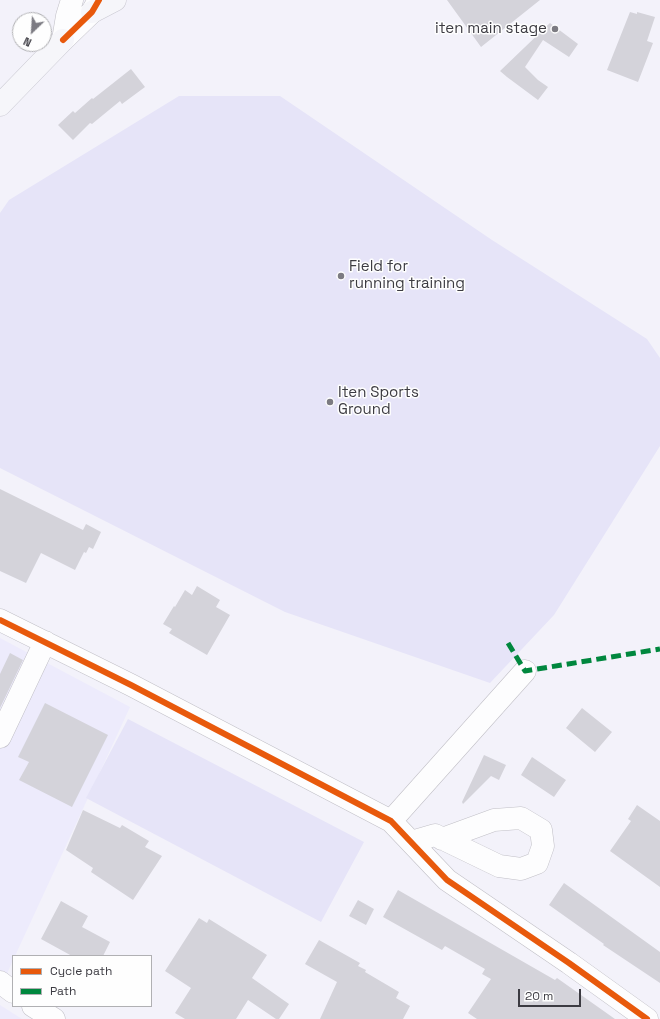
<!DOCTYPE html>
<style>
body{margin:0}
#map{position:relative;width:660px;height:1019px;overflow:hidden;background:#f3f2fa;font-family:"Space Grotesk",sans-serif}
canvas{display:block}
.legend{position:absolute;left:12px;top:955px;width:140px;height:52px;box-sizing:border-box;background:#fefefe;border:1px solid #b0b0b3;margin:0;padding:5px 7px;list-style:none;font-size:12px;color:#3c3b42}
.legend li{display:flex;align-items:center;gap:8px;height:20px}
.legend b{width:20px;border:1px solid #b0b0b3}
.north{position:absolute;left:12px;top:12px;width:40px;height:40px;box-sizing:border-box;background:#fefefe;border:1px solid #b0b0b3;border-radius:50%;rotate:205deg;font-size:11px;font-weight:700;line-height:16px;text-align:center;color:#3c3b42}
.north::after{content:'';display:block;margin:auto;width:14px;height:18px;background:#7c7b82;clip-path:polygon(50% 0,100% 100%,50% 72%,0 100%)}
.scale{position:absolute;left:518px;top:989px;width:63px;height:18px;box-sizing:border-box;border:2px solid #3c3b42;border-top:0;padding-left:5px;font-size:12px;line-height:14px;white-space:nowrap;color:#3c3b42;-webkit-text-stroke:3px #fefefe;paint-order:stroke}
</style>
<div id="map">
<canvas width="660" height="1019"></canvas>
<ul class="legend">
<li><b style="height:5px;background:#e8590c"></b>Cycle path</li>
<li><b style="height:5px;background:#00873e"></b>Path</li>
</ul>
<div class="north">N</div>
<div class="scale">20 m</div>
</div>
<script>
const ctx = document.querySelector('canvas').getContext('2d');
ctx.lineJoin = 'round';
function fill(path, color) { ctx.fillStyle = color; ctx.fill(path, 'evenodd'); }
const toPath = rows => new Path2D(rows.map(r => 'M' + r).join(''));
function trace(path, color, width, dash) { ctx.strokeStyle = color; ctx.lineWidth = width; ctx.lineCap = dash ? 'butt' : 'round'; ctx.setLineDash(dash || []); ctx.stroke(path); }
function label(font, color, halo, rows, align = 'center') {
  ctx.font = font + ' "Space Grotesk",sans-serif'; ctx.lineWidth = 3; ctx.setLineDash([]); ctx.textBaseline = 'middle'; ctx.strokeStyle = halo; ctx.fillStyle = color; for (const [text, x, y, turn = 0] of rows) {
    ctx.save(); ctx.translate(x, y); ctx.rotate((+turn || 0) * Math.PI / 180); ctx.textAlign = isNaN(turn) ? turn : align; if (halo) ctx.strokeText(text, 0, 0); ctx.fillText(text, 0, 0); ctx.restore();
  }
}
fill(toPath([
 [0,638,130,707,15,956,13,956,13,960,6,976,0,971],
 [0,1005,22,1019,0,1019]
]), '#edebfc');
fill(toPath([
 [179,96,280,96,492,240,647,339,660,358,660,446,554,615,490,683,285,612,0,468,0,213,9,200],
 [128,719,364,842,321,922,86,798]
]), '#e6e4f8');
fill(toPath([
 [447,0,540,0,481,47],
 [630,12,637,14,637,12,655,17,647,41,653,43,638,82,607,70],
 [550,23,578,44,569,57,543,40,525,67,538,80,548,87,538,100,507,77,500,71],
 [131,69,145,87,122,104,120,101,92,124,90,123,73,140,58,125,73,111,75,113,92,98,93,99],
 [0,489,83,530,86,524,101,532,93,549,89,547,86,553,84,552,75,570,41,553,26,583,0,571],
 [197,586,220,600,216,607,230,615,207,655,169,633,172,629,163,624,174,606,175,607,185,590,192,595],
 [10,653,23,660,0,708,0,674],
 [45,703,108,735,72,807,19,780,29,762,18,757],
 [582,708,612,732,595,752,566,728],
 [484,755,506,765,499,780,491,776,463,804,462,802],
 [532,757,566,780,554,797,521,775],
 [637,805,660,821,660,887,610,851,631,821,628,819],
 [83,810,120,828,122,825,149,841,145,847,162,856,133,900,91,872,93,868,66,850],
 [564,883,660,952,660,983,603,945,604,944,549,905],
 [398,890,555,980,557,978,615,1019,477,1019,468,1013,491,979,482,974,485,969,445,946,442,950,383,917],
 [358,900,374,909,366,925,349,916],
 [61,901,88,916,82,927,110,942,103,956,72,956,41,939],
 [199,918,207,923,209,919,267,955,252,978,289,1004,279,1019,276,1019,248,1000,236,1019,185,1019,175,1013,191,988,165,971],
 [319,940,360,963,358,966,366,970,365,972,399,992,396,998,410,1006,403,1019,320,1019,337,982,305,964]
]), '#d4d3da');
const minor = toPath([
 [63,40,92,12,99,0],
 [63,40,67,16,72,0],
 [0,620,131,685,391,821,447,880,569,963,647,1019],
 [0,737,45,642],
 [391,821,525,671],
 [411,842,435,835,499,866,521,869,537,863,543,846,541,830,521,818,494,820,442,839],
 [0,982,13,992],
 [33,1006,54,1019]
]);
const major = toPath([
 [92,12,115,0],
 [0,105,63,40]
]);
trace(minor, '#c0bfc6', 23);
trace(major, '#c9c8d1', 23);
trace(minor, '#fdfdfe', 22);
trace(major, '#f6f6fa', 22);
trace(toPath([
 [508,643,525,671,660,649]
]), '#00873e', 5, [10, 5]);
trace(toPath([
 [63,40,92,12,99,0],
 [0,620,131,685,391,821,447,880,569,963,647,1019]
]), '#e8590c', 6);
for (const [x, y, r, color] of [
 [555,29,4,"#7c7b82"],
 [341,276,4,"#7c7b82"],
 [330,402,4,"#7c7b82"]
]) { const dot = new Path2D(); dot.arc(x, y, r, 0, 2 * Math.PI); ctx.fillStyle = color; ctx.fill(dot); trace(dot, '#fefefe', 1.5); }
label('15px', '#3c3b42', '#fefefe', [
 ["iten main stage",547,29,"right"],
 ["Field for",349,267],
 ["running training",349,284],
 ["Iten Sports",338,393],
 ["Ground",338,410]
], 'left');
</script>
